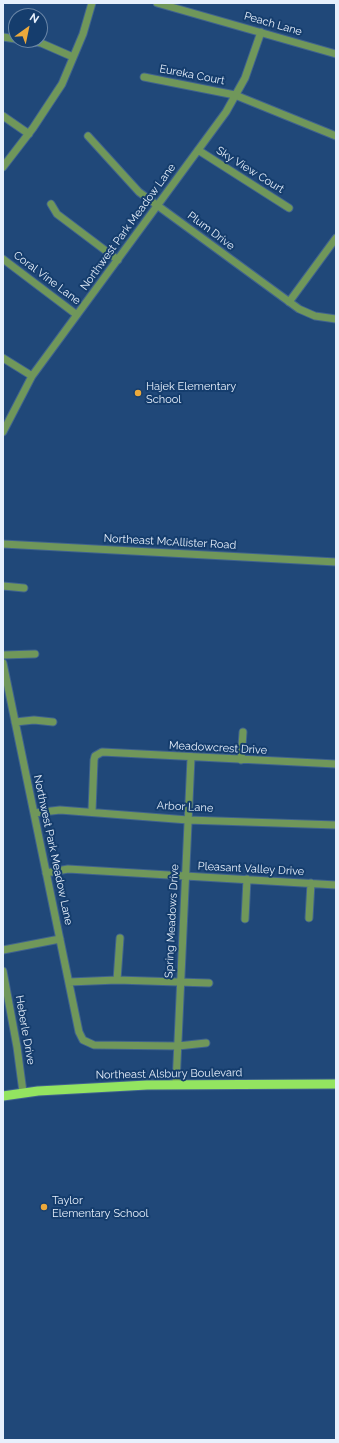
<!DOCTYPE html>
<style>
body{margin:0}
#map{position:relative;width:339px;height:1443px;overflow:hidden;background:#204879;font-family:Raleway,sans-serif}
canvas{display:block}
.frame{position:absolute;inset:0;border:4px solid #e7f0fc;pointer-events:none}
.north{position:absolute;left:8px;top:8px;width:40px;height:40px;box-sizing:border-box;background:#153d6d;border:1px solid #6985a6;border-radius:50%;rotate:33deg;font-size:11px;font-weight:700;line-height:16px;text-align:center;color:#e7f0fc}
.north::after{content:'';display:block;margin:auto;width:14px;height:18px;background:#eca93b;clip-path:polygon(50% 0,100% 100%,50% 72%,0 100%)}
</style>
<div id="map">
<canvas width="339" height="1443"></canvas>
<div class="frame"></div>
<div class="north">N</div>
</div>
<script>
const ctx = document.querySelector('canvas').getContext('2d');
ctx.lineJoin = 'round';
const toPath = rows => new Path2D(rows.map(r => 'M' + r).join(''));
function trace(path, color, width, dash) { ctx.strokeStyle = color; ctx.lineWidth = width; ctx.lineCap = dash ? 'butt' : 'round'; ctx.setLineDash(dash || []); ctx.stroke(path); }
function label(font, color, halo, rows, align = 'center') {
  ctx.font = font + ' Raleway,sans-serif'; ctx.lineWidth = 4; ctx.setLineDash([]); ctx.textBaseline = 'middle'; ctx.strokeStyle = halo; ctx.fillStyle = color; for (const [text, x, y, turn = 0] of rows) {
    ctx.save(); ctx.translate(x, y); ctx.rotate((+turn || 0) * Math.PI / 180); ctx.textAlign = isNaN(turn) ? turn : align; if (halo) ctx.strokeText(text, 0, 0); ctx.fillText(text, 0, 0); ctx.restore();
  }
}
const minor = toPath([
 [157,3,336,54],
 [3,37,16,39],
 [23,40,41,43,73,57],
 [144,77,235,95,336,136],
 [3,116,29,134],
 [88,136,139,192,299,309,315,316,336,319],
 [198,150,289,208],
 [3,167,33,128,62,84,83,34,92,3],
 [51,204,57,214,118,260],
 [3,259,77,315],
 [289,302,336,238],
 [3,358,32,376],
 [3,432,32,376,226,112,245,78,261,32],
 [3,544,336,562],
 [3,586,24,588],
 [3,655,35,654],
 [3,663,79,1032,83,1040,94,1045,178,1046,206,1043],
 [15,722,34,720,53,722],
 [241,760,243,732],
 [92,811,94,760,95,756,102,752,336,764],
 [34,813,60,810,188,820,336,825],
 [46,873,68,869,336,885],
 [309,918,311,883],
 [245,919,247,879],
 [3,950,60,939],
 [3,971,17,1047,23,1092],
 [117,980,120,938],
 [69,982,117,980,209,983],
 [176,1084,191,758]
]);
const major = toPath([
 [3,1096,38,1091,147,1085,336,1084]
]);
trace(minor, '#40638e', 9);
trace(major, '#40638e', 11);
trace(minor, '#70975a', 7);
trace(major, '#93e460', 9);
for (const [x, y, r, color] of [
 [138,393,4,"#eca93b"],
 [44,1207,4,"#eca93b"]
]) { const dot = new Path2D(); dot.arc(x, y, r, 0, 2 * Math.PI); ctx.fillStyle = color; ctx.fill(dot); trace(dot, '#153d6d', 1.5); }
label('11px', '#e7f0fc', '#153d6d', [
 ["Peach Lane",273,24,16],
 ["Eureka Court",192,75,11],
 ["Sky View Court",250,170,32],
 ["Northwest Park Meadow Lane",128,227,-54],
 ["Plum Drive",211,231,37],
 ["Coral Vine Lane",47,278,37],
 ["Northeast McAllister Road",170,542,3],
 ["Meadowcrest Drive",218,748,3],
 ["Arbor Lane",185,807,3],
 ["Northwest Park Meadow Lane",53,850,78],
 ["Pleasant Valley Drive",251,869,3],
 ["Spring Meadows Drive",172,921,-87],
 ["Heberle Drive",25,1030,80],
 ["Northeast Alsbury Boulevard",169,1074,-1]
]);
label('11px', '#e7f0fc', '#153d6d', [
 ["Hajek Elementary",146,387],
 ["School",146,400],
 ["Taylor",52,1201],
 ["Elementary School",52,1214]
], 'left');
</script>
